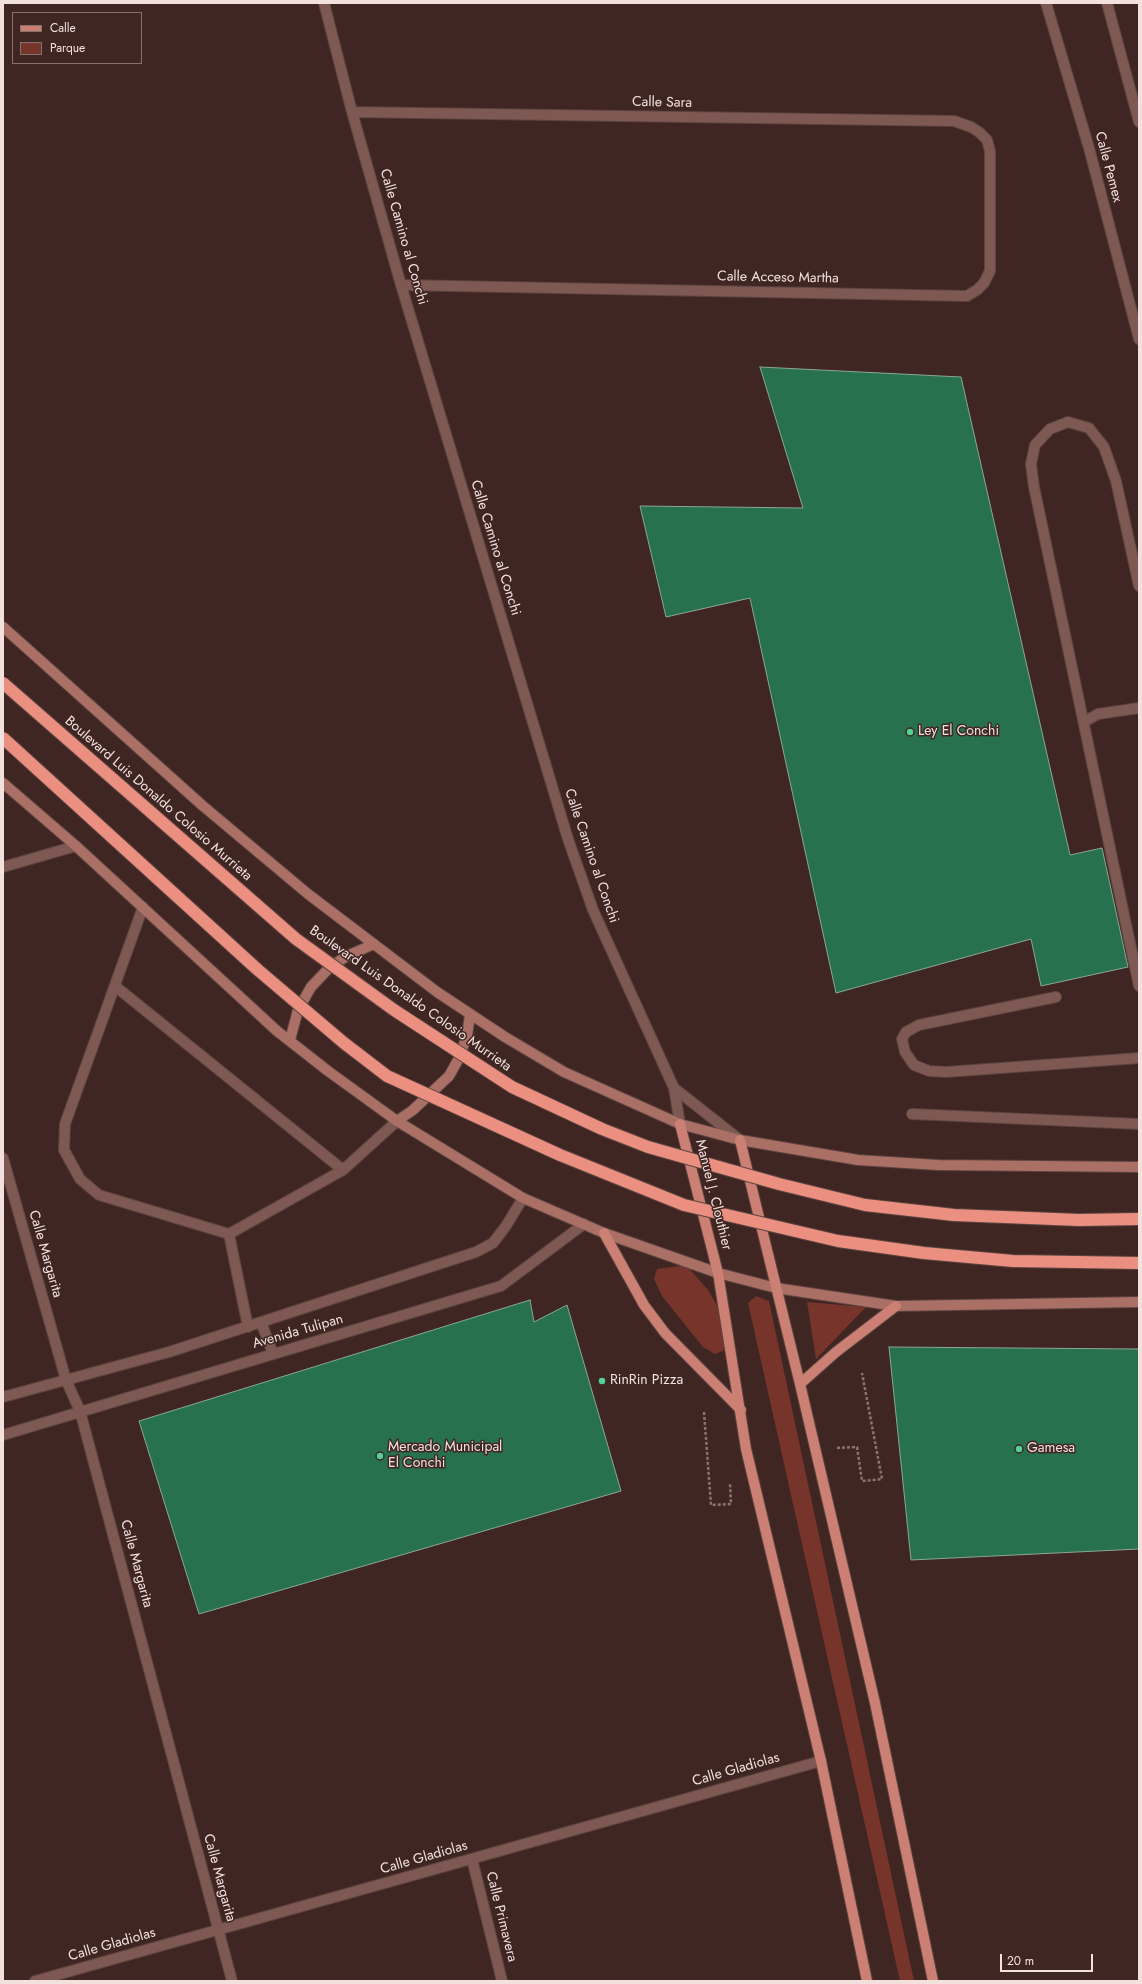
<!DOCTYPE html>
<style>
body{margin:0}
#map{position:relative;width:1142px;height:1984px;overflow:hidden;background:#3f2622;font-family:Jost,sans-serif}
canvas{display:block}
.frame{position:absolute;inset:0;border:4px solid #f3e1de;pointer-events:none}
.legend{position:absolute;left:12px;top:12px;width:130px;height:52px;box-sizing:border-box;background:#3f2622;border:1px solid #87716d;margin:0;padding:5px 7px;list-style:none;font-size:12px;color:#f3e1de}
.legend li{display:flex;align-items:center;gap:8px;height:20px}
.legend b{width:20px;border:1px solid #87716d}
.scale{position:absolute;left:1000px;top:1954px;width:93px;height:18px;box-sizing:border-box;border:2px solid #f3e1de;border-top:0;padding-left:5px;font-size:12px;line-height:14px;white-space:nowrap;color:#f3e1de;-webkit-text-stroke:3px #3f2622;paint-order:stroke}
</style>
<div id="map">
<canvas width="1142" height="1984"></canvas>
<div class="frame"></div>
<ul class="legend">
<li><b style="height:5px;background:#cc8074"></b>Calle</li>
<li><b style="height:11px;background:#76342b"></b>Parque</li>
</ul>
<div class="scale">20 m</div>
</div>
<script>
const ctx = document.querySelector('canvas').getContext('2d');
ctx.lineJoin = 'round';
function fill(path, color) { ctx.fillStyle = color; ctx.fill(path, 'evenodd'); }
const toPath = rows => new Path2D(rows.map(r => 'M' + r).join(''));
function trace(path, color, width, dash) { ctx.strokeStyle = color; ctx.lineWidth = width; ctx.lineCap = dash ? 'butt' : 'round'; ctx.setLineDash(dash || []); ctx.stroke(path); }
function label(font, color, halo, rows, align = 'center') {
  ctx.font = font + ' Jost,sans-serif'; ctx.lineWidth = 3; ctx.setLineDash([]); ctx.textBaseline = 'middle'; ctx.strokeStyle = halo; ctx.fillStyle = color; for (const [text, x, y, turn = 0] of rows) {
    ctx.save(); ctx.translate(x, y); ctx.rotate((+turn || 0) * Math.PI / 180); ctx.textAlign = isNaN(turn) ? turn : align; if (halo) ctx.strokeText(text, 0, 0); ctx.fillText(text, 0, 0); ctx.restore();
  }
}
fill(toPath([
 [686,1265,708,1290,727,1322,734,1340,730,1348,715,1354,703,1347,662,1296,654,1279,657,1269],
 [756,1296,769,1301,914,1981,900,1981,748,1303],
 [807,1302,866,1307,816,1359]
]), '#76342b');
const building = toPath([
 [760,367,961,377,1070,855,1102,848,1128,967,1041,986,1031,939,836,993,750,598,666,617,640,506,803,508,760,367],
 [530,1300,534,1322,567,1305,621,1491,199,1614,139,1421,530,1300],
 [889,1347,1139,1349,1139,1549,911,1560,889,1347]
]);
fill(building, '#27714f');
trace(building, '#8ba797', 1);
const lane = toPath([
 [1139,586,1116,481,1104,447,1089,428,1068,422,1050,429,1035,445,1031,464,1034,487,1139,986],
 [1084,722,1098,714,1139,708],
 [143,907,65,1124,64,1150,80,1179,99,1195,229,1234,343,1170,397,1121],
 [115,986,343,1170],
 [1056,997,919,1025,906,1032,902,1039,905,1052,914,1065,929,1071,946,1072,1139,1058],
 [912,1114,1139,1124],
 [229,1234,248,1327]
]);
const street = toPath([
 [324,3,352,112,401,285,568,839,593,910,674,1088,680,1124],
 [1046,3,1089,148,1139,339],
 [1107,3,1139,122],
 [352,112,954,121,971,127,979,132,987,140,990,151,990,271,984,283,977,290,967,296,401,285],
 [3,867,76,846],
 [674,1088,740,1140],
 [3,1158,66,1380,80,1411,232,1981],
 [261,1322,273,1354],
 [3,1397,169,1352,476,1252,493,1243,506,1226,523,1198],
 [3,1435,501,1286,584,1224],
 [472,1859,502,1981],
 [35,1981,821,1761]
]);
const secondary = toPath([
 [3,627,203,806,308,894,437,992,505,1037,564,1072,680,1124,740,1140,858,1160,938,1165,1139,1167],
 [3,783,76,846,277,1031,328,1071,397,1121,523,1198,604,1233,718,1273,776,1288,896,1306,1139,1302],
 [290,1040,298,1010,311,987,330,967,347,956,374,944],
 [397,1121,413,1110,449,1076,458,1060,467,1036,470,1014]
]);
const primary = toPath([
 [680,1124,718,1273,746,1449,821,1761,867,1981],
 [740,1140,800,1384,875,1703,933,1981],
 [604,1233,644,1305,665,1333,741,1410],
 [800,1384,836,1352,896,1306]
]);
trace(lane, '#5c4440', 12);
trace(street, '#5c4440', 12);
trace(secondary, '#5c4440', 12);
trace(primary, '#5c4440', 12);
trace(toPath([
 [704,1412,711,1505,731,1504,730,1483],
 [837,1448,857,1447,862,1481,882,1479,862,1373]
]), '#8a7470', 2.5, [3, 2]);
trace(lane, '#7e5852', 10);
trace(street, '#7e5852', 10);
trace(secondary, '#aa6f65', 10);
trace(primary, '#cc8074', 10);
const highwayBridge = toPath([
 [3,683,296,939,394,1010,512,1087,602,1129,648,1147,779,1184,865,1205,954,1215,1079,1220,1139,1219],
 [3,738,258,970,344,1043,387,1076,560,1155,684,1205,838,1241,924,1253,1013,1261,1139,1263]
]);
trace(highwayBridge, '#5c4440', 14, []);
trace(highwayBridge, '#eb8f81', 12);
for (const [x, y, r, color] of [
 [910,732,4,"#51d397"],
 [602,1381,4,"#51d397"],
 [1019,1449,4,"#51d397"],
 [380,1456,4,"#51d397"]
]) { const dot = new Path2D(); dot.arc(x, y, r, 0, 2 * Math.PI); ctx.fillStyle = color; ctx.fill(dot); trace(dot, '#3f2622', 1.5); }
label('14px', '#f3e1de', '#3f2622', [
 ["Calle Sara",662,103,1],
 ["Calle Pemex",1108,167,75],
 ["Calle Camino al Conchi",403,237,74],
 ["Calle Acceso Martha",778,278,1],
 ["Calle Camino al Conchi",495,548,73],
 ["Boulevard Luis Donaldo Colosio Murrieta",158,799,41],
 ["Calle Camino al Conchi",591,856,71],
 ["Boulevard Luis Donaldo Colosio Murrieta",410,999,35],
 ["Manuel J. Clouthier",713,1195,76],
 ["Calle Margarita",45,1254,74],
 ["Avenida Tulipan",298,1332,-16],
 ["Calle Margarita",136,1564,75],
 ["Calle Gladiolas",736,1770,-16],
 ["Calle Gladiolas",424,1858,-16],
 ["Calle Margarita",219,1878,75],
 ["Calle Primavera",501,1917,76],
 ["Calle Gladiolas",112,1945,-16]
]);
label('14px', '#f3e1de', '#3f2622', [
 ["Ley El Conchi",918,732],
 ["RinRin Pizza",610,1381],
 ["Mercado Municipal",388,1448],
 ["El Conchi",388,1464],
 ["Gamesa",1027,1449]
], 'left');
</script>
